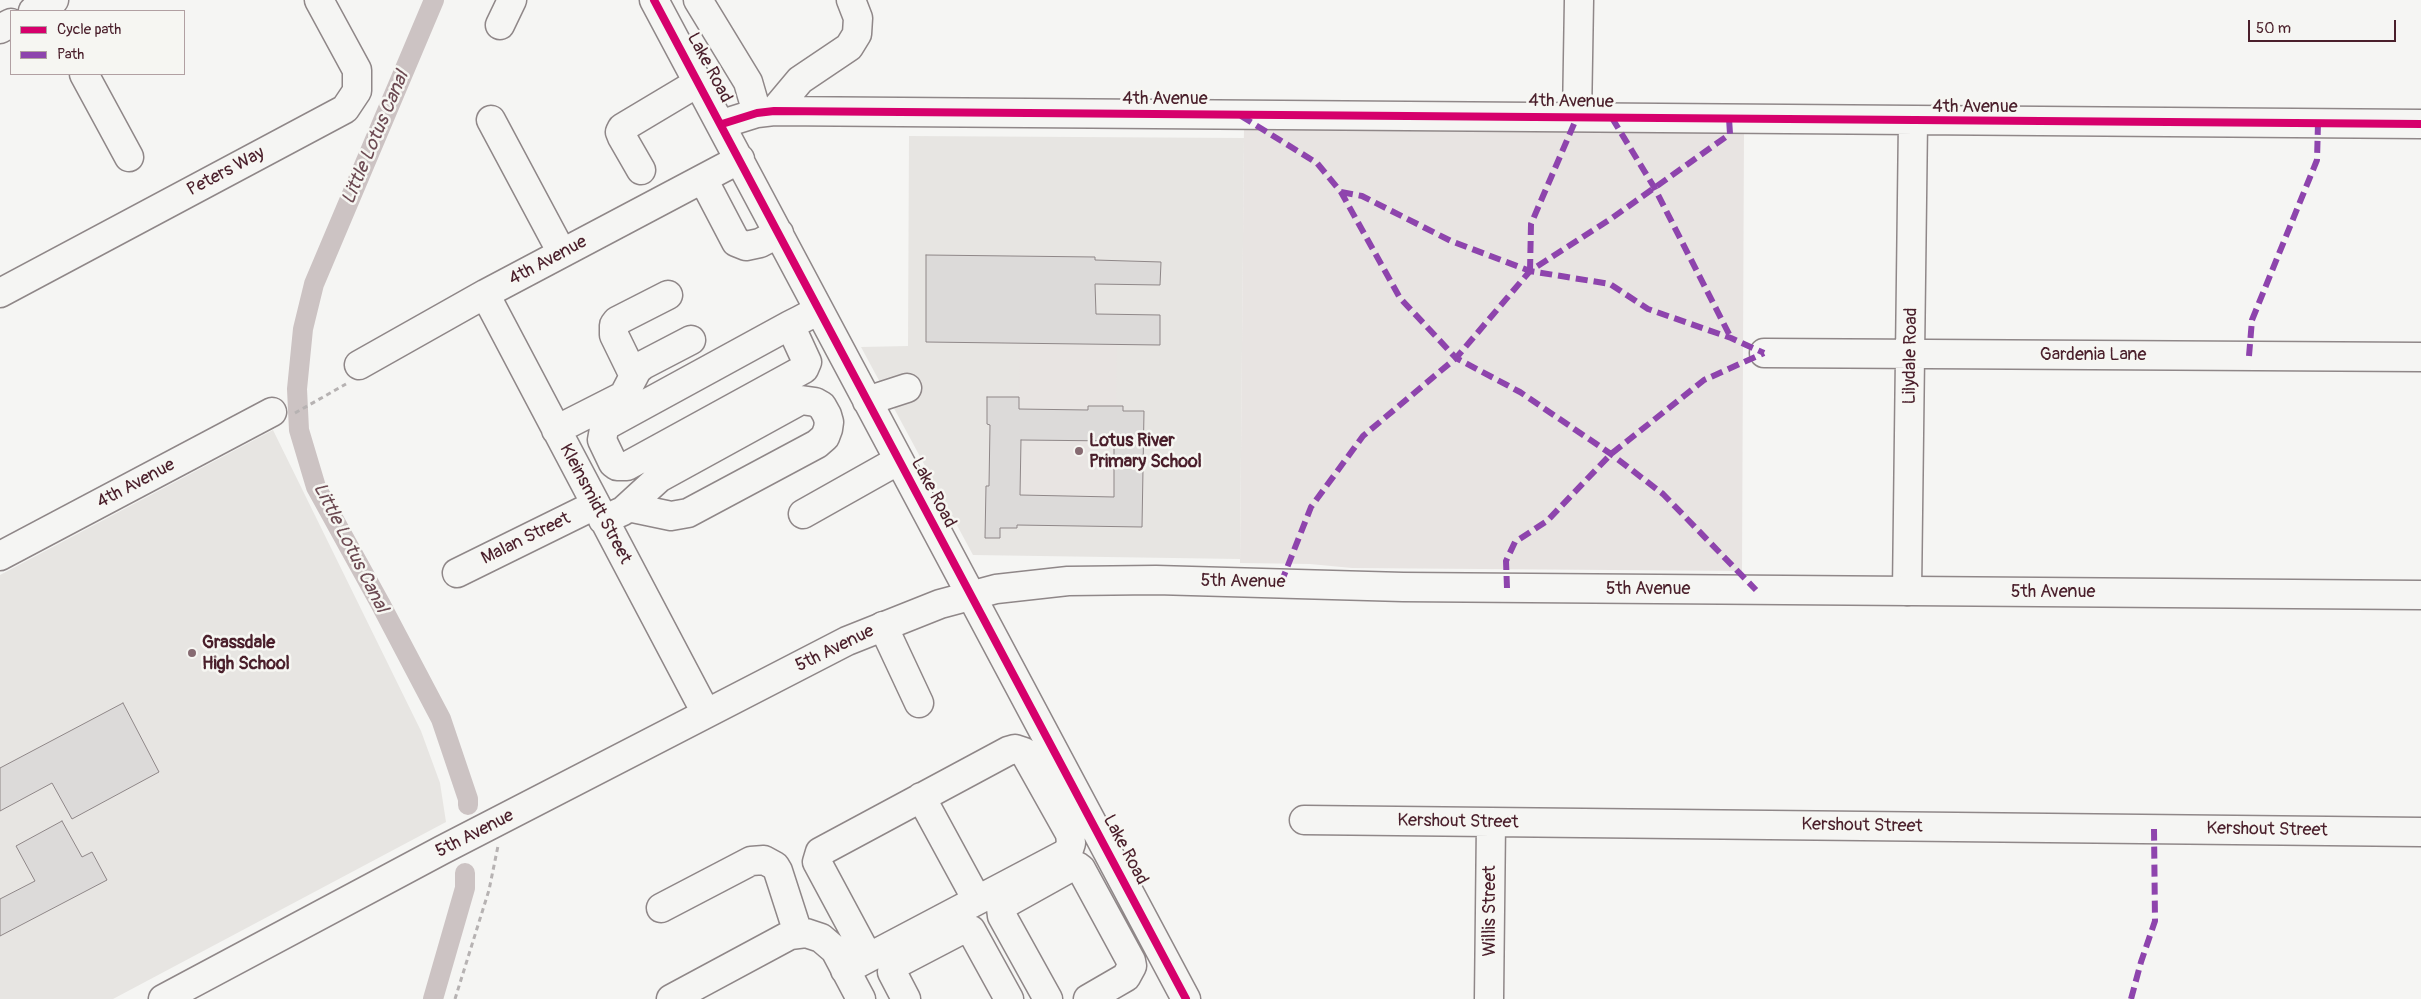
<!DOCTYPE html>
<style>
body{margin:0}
#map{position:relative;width:2421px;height:999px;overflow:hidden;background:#f5f5f3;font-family:Pangolin,sans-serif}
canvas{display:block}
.legend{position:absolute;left:10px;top:10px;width:175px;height:65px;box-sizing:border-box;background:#f6f6f2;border:1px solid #b1a0a2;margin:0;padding:6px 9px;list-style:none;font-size:15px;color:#4a1f2b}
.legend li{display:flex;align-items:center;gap:10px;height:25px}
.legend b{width:25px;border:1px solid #b1a0a2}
.scale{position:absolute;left:2248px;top:20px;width:148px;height:22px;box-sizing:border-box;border:2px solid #4a1f2b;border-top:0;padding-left:6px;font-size:15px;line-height:18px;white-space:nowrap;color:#4a1f2b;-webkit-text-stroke:4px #f6f6f2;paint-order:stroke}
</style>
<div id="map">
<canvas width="2421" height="999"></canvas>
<ul class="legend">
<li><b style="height:6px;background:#d6006c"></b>Cycle path</li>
<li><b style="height:6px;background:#8e44ad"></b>Path</li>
</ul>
<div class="scale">50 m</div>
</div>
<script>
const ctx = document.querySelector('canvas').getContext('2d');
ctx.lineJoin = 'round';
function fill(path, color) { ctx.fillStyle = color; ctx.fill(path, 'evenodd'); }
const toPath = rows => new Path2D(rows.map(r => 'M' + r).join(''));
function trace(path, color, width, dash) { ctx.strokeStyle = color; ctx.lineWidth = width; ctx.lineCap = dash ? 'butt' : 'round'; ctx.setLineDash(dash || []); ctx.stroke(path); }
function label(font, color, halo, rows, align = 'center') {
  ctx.font = font + ' Pangolin,sans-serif'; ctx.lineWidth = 5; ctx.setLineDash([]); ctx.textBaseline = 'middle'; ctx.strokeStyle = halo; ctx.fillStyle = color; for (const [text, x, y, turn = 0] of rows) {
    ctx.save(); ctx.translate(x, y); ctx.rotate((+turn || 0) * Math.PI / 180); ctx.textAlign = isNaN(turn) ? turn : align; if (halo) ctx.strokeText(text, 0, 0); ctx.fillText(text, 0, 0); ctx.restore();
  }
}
fill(toPath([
 [909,136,1244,138,1240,559,973,555,861,347,908,346],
 [273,430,421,731,440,783,446,822,113,999,0,999,0,575]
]), '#e7e5e2');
fill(toPath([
 [1244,128,1744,131,1742,571,1352,568,1310,564,1240,563],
 [1020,343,1117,345,1116,410,1108,406,1088,406,1088,410,1019,409],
 [1021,440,1114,441,1114,497,1020,495]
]), '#e8e4e2');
trace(toPath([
 [434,0,314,284,303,329,297,389,299,430,316,487,381,605,441,719,468,799,468,805],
 [433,999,465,888,465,873]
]), '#ccc3c3', 20);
const building = toPath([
 [926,255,1095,257,1095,260,1161,262,1160,285,1095,284,1096,314,1160,315,1160,345,926,342,926,255],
 [987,397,1019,397,1019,409,1088,410,1088,406,1123,406,1123,411,1144,411,1142,527,1017,525,1017,528,1000,528,1000,538,985,538,986,486,989,486,990,425,987,424,987,397],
 [1021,440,1114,441,1114,497,1020,495,1021,440],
 [123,703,159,772,72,819,52,783,0,811,0,768,123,703],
 [62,821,82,857,92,852,107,880,0,936,0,899,35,881,16,846,62,821]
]);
fill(building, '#dcdad9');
trace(building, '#8f8788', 1);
const minor = toPath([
 [654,0,1186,999],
 [698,0,748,82,757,113],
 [33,11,54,0],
 [500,25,512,0],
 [0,29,11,23],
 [84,74,129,157],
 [774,111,800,80,849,47,857,34,858,18,851,0],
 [1577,117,1579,0],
 [491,120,562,253],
 [722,124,757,113,774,111,2421,124],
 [641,170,622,137,620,132,622,128,699,82],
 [703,179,736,242,746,246,760,243,779,233],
 [0,293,345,109,357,91,357,70,319,0],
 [485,294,706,713],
 [790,325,807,362,804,369,627,466,617,466,613,463,602,440,604,429,607,425,790,325,800,320,819,310],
 [1764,353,2421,357],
 [359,365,485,294,740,159],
 [634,376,614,335,614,325,617,321,668,295],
 [867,401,907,388],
 [556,430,619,398,624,395,637,370,643,365,691,340],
 [803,514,899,460],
 [603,520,623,511,659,478,801,400,815,402,822,406,827,415,829,422,828,429,825,437,817,444,688,513,671,516,628,507],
 [0,556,272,412],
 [457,573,595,505],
 [1907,591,1913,121],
 [883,626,919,703],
 [921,797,977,900],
 [1304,820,2421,832],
 [661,908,751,861,764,860,775,866,778,871,798,933],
 [845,970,1065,854,1069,849,1071,843,1070,834,1024,752,1015,749,1008,751,820,852,817,862,868,957],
 [671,999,790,935,806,933,821,938,835,950,861,999],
 [906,999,892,972,894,965,961,930,968,929,971,930,1009,999],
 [1048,999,1002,916,1001,908,1003,905,1073,866,1077,866,1081,869,1131,961,1132,966,1126,977,1088,999],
 [1489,999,1491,823]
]);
const major = toPath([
 [163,999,442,850,847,641,940,604,996,589,1068,581,1156,580,1403,587,2421,595]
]);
trace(minor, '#8f8788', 31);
trace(major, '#8f8788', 31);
trace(toPath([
 [295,413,346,384],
 [455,999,489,890,498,846]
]), '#b6b2b2', 3, [5, 4]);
trace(minor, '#f5f5f3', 28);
trace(major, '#f5f5f3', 28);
trace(toPath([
 [1241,116,1317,163,1341,192,1400,298,1456,358,1520,392,1611,454,1663,494,1756,590],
 [1612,118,1654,187,1731,338],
 [1341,192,1362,196,1451,241,1530,271,1610,284,1648,309,1731,338,1764,353],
 [1530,271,1531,224,1577,117],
 [2249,356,2252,320,2317,160,2318,123],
 [1281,583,1311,507,1363,436,1456,358,1530,271,1612,218,1730,134,1729,118],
 [1507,588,1506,561,1515,542,1547,521,1611,454,1704,380,1764,353],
 [2131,999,2141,962,2155,921,2154,829]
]), '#8e44ad', 6, [12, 6]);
trace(toPath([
 [654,0,1186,999],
 [722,124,757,113,774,111,2421,124]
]), '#d6006c', 8);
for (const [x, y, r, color] of [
 [1079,451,5,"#866a71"],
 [192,653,5,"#866a71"]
]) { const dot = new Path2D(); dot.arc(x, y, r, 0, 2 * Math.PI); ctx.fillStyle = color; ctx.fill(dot); trace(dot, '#f6f6f2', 2); }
label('18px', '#4a1f2b', '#f6f6f2', [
 ["Lake Road",709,68,62],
 ["4th Avenue",1165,99],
 ["4th Avenue",1571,102,1],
 ["4th Avenue",1975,107],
 ["Peters Way",226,172,-28],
 ["4th Avenue",548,261,-28],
 ["Gardenia Lane",2093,355],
 ["Lilydale Road",1911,356,-89],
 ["4th Avenue",136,484,-28],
 ["Lake Road",933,493,62],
 ["Kleinsmidt Street",595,504,62],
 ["Malan Street",526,539,-26],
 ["5th Avenue",1243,582,1],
 ["5th Avenue",1648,589],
 ["5th Avenue",2053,592],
 ["5th Avenue",835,649,-26],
 ["Kershout Street",1458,822,1],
 ["Kershout Street",1862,826,1],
 ["Kershout Street",2267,830,1],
 ["5th Avenue",475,834,-27],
 ["Lake Road",1125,850,62],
 ["Willis Street",1490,911,-90]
]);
label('bold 18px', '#4a1f2b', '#f6f6f2', [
 ["Lotus River",1089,441],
 ["Primary School",1089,462],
 ["Grassdale",202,643],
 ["High School",202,664]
], 'left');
label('italic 19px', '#6c4a52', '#f6f6f2', [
 ["Little Lotus Canal",376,138,-67],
 ["Little Lotus Canal",350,548,63]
]);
</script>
